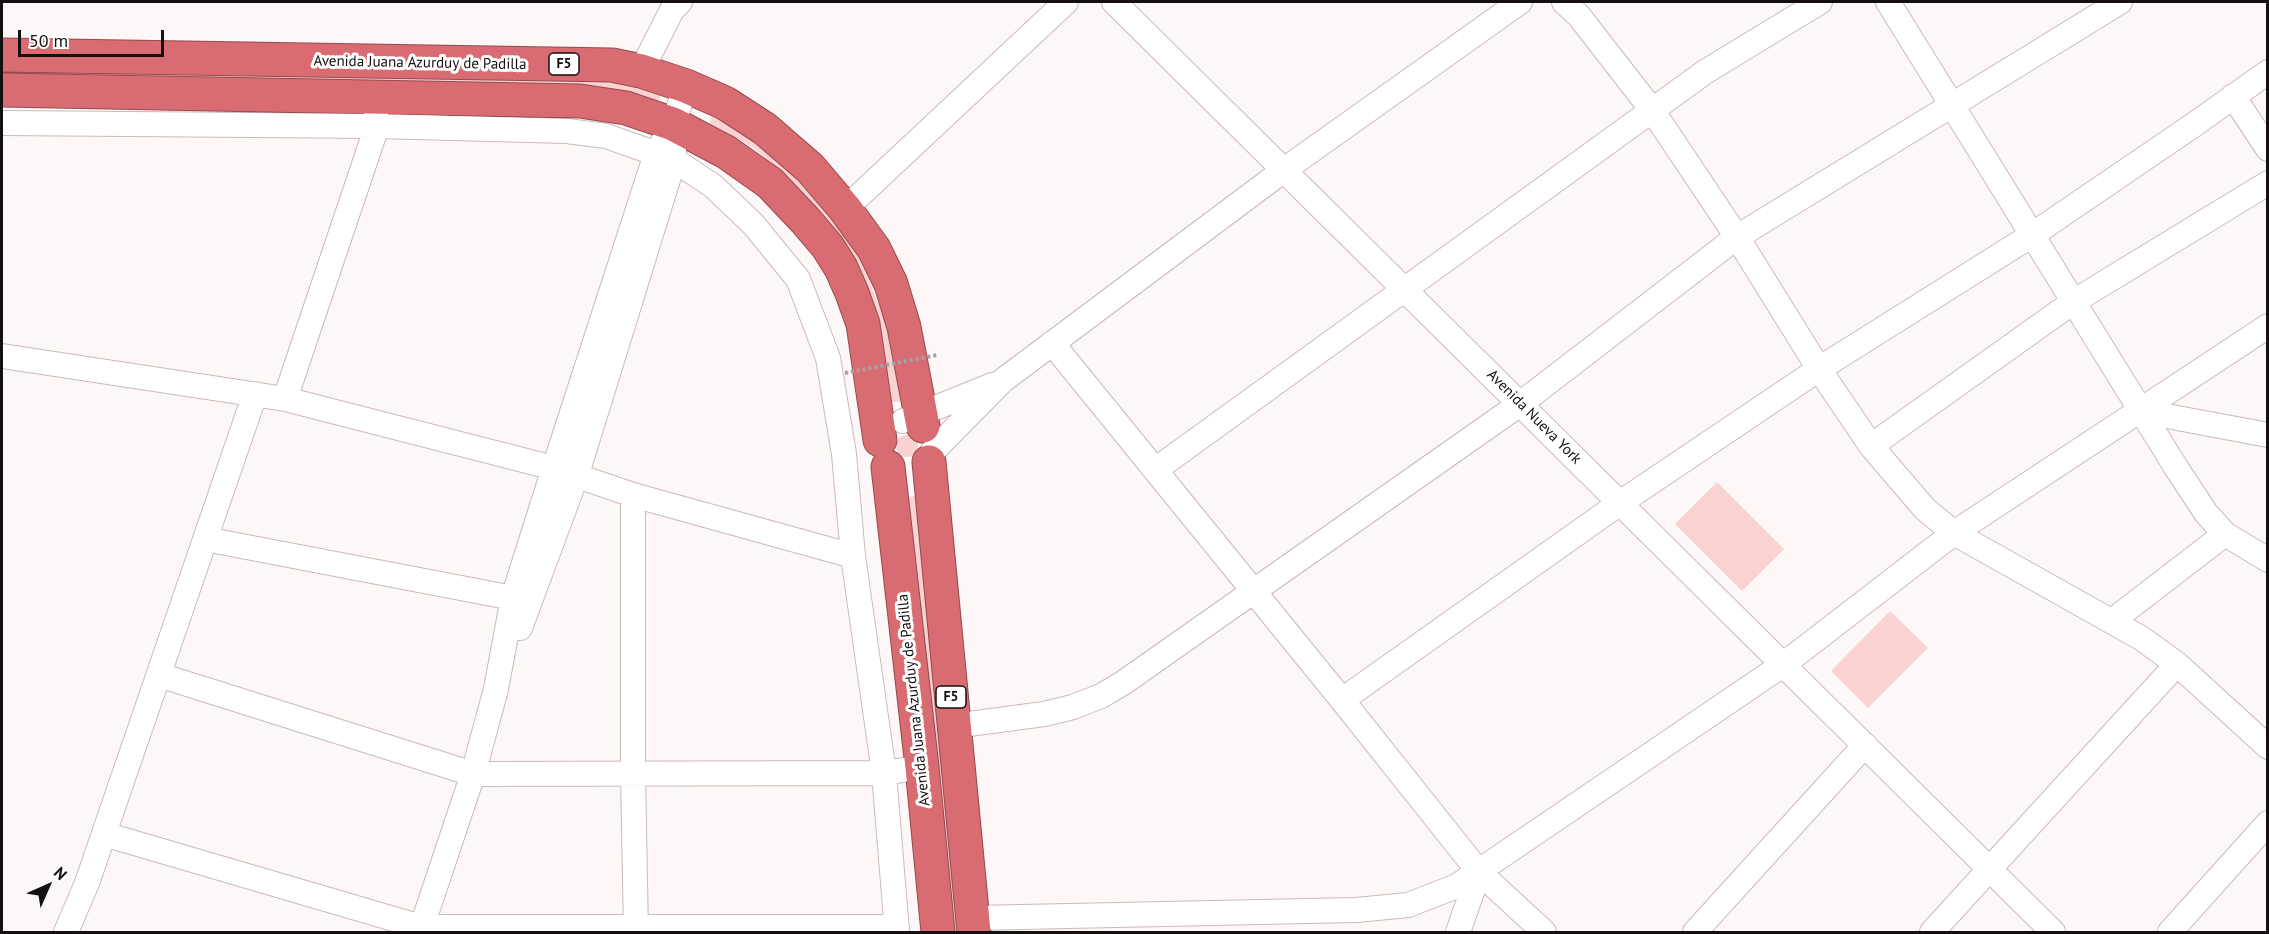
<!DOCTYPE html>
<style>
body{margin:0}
#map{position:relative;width:2269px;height:934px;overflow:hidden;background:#fef7f7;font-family:"PT Sans",sans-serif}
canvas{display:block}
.frame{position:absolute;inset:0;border:3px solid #150f0f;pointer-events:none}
.north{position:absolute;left:18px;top:856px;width:60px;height:60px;-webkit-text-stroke:4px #fff;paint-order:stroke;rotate:45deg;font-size:16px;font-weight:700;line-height:24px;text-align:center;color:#150f0f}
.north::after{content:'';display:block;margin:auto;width:21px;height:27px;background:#150f0f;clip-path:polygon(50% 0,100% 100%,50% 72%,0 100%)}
.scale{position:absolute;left:18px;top:30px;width:146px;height:27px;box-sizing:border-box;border:3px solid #150f0f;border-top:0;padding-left:8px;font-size:18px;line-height:21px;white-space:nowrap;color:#150f0f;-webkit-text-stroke:4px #fff;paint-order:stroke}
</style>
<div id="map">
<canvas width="2269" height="934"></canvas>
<div class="frame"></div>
<div class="north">N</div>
<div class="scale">50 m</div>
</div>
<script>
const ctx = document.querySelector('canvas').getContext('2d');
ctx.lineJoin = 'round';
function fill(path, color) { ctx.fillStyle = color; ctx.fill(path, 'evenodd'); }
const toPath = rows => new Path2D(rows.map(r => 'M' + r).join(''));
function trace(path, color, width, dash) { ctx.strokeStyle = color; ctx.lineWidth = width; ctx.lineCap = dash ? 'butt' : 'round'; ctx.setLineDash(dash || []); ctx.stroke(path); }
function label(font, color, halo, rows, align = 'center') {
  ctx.font = font + ' "PT Sans",sans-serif'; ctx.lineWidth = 6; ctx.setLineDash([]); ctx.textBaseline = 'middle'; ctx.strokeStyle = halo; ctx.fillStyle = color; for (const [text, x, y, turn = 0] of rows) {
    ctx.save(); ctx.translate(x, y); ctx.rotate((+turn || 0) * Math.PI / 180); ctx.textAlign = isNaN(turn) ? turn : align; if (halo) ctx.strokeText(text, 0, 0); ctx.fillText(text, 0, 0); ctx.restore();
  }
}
fill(toPath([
 [2,70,596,78,661,92,659,101,633,94,2,78],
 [713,114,769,150,816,197,855,250,869,280,892,340,904,401,892,402,880,336,845,248,822,215,787,177,754,148,710,123],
 '896 446a11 11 0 1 1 22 0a11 11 0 1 1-22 0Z',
 [1717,482,1784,549,1742,591,1675,524],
 [918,495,963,932,950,932,906,498],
 [1890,611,1928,648,1868,708,1831,671]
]), '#fad2d2');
const minor = toPath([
 [1114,2,2053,932],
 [1564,2,1579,16,1652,110,1737,237,1819,369,1871,446,1925,509,1954,533,2141,638,2177,664,2268,747],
 [1888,2,2177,469,2206,513,2225,534,2268,560],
 [641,71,672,10,680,2],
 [2233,96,2268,149],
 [2,123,377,126,567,131,606,136,674,160,713,186,753,224,798,279,828,358,844,454,853,556,884,773,897,932],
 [845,209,1066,2],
 [1052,343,1342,700,1479,872,1544,932],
 [2,356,285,399,554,468,633,495,853,556],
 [285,399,377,126,376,113],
 [2140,411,2268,435],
 [903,421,992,385],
 [1871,446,2073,302,2268,183],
 [933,451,1002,381,1284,170,1520,2],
 [1155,470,1705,72,1820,2],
 [633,495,633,774,636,932],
 [205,539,513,598],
 [2112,621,2225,534],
 [520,628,576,477,674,160,674,145],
 [159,675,473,774,884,773,922,767],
 [1342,700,1620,503,1819,369,2032,235,2195,124,2268,72],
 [954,726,1044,714,1073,707,1101,696,1123,683,1520,404,1737,237,2120,2],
 [104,834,421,927,897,927],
 [973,918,1356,910,1408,905,1457,886,1784,664,1954,533,2268,326],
 [66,932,87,883,255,394],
 [420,932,473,774,496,689,513,598,554,468,656,154,673,124,686,86],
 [1458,932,1479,872],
 [1695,932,1865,745],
 [1932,932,2177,664],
 [2170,932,2268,823]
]);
const highway = toPath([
 [2,55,612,65,641,71,686,86,725,103,765,129,810,168,845,209,874,249,891,284,904,327,923,426],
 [2,90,580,101,626,108,673,124,726,152,770,183,805,220,828,247,841,268,852,293,863,324,880,440],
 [929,462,974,932],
 [888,467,922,767,938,932]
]);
trace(minor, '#cbbaba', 26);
trace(highway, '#944b4f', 35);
trace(minor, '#fff', 24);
trace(highway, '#d86c72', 33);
trace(toPath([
 [845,373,937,355]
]), '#a7a0a0', 4, [3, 3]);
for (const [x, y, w] of [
 [564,64,30],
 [951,697,30]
]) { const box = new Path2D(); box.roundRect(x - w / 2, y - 11, w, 22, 4.5); ctx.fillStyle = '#fff'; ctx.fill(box); trace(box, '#150f0f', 1.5); }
label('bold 14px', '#150f0f', null, [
 ["F5",564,64],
 ["F5",951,697]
]);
label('15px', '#150f0f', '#fff', [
 ["Avenida Juana Azurduy de Padilla",420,63,1],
 ["Avenida Nueva York",1534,417,45],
 ["Avenida Juana Azurduy de Padilla",914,700,-96]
]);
</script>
